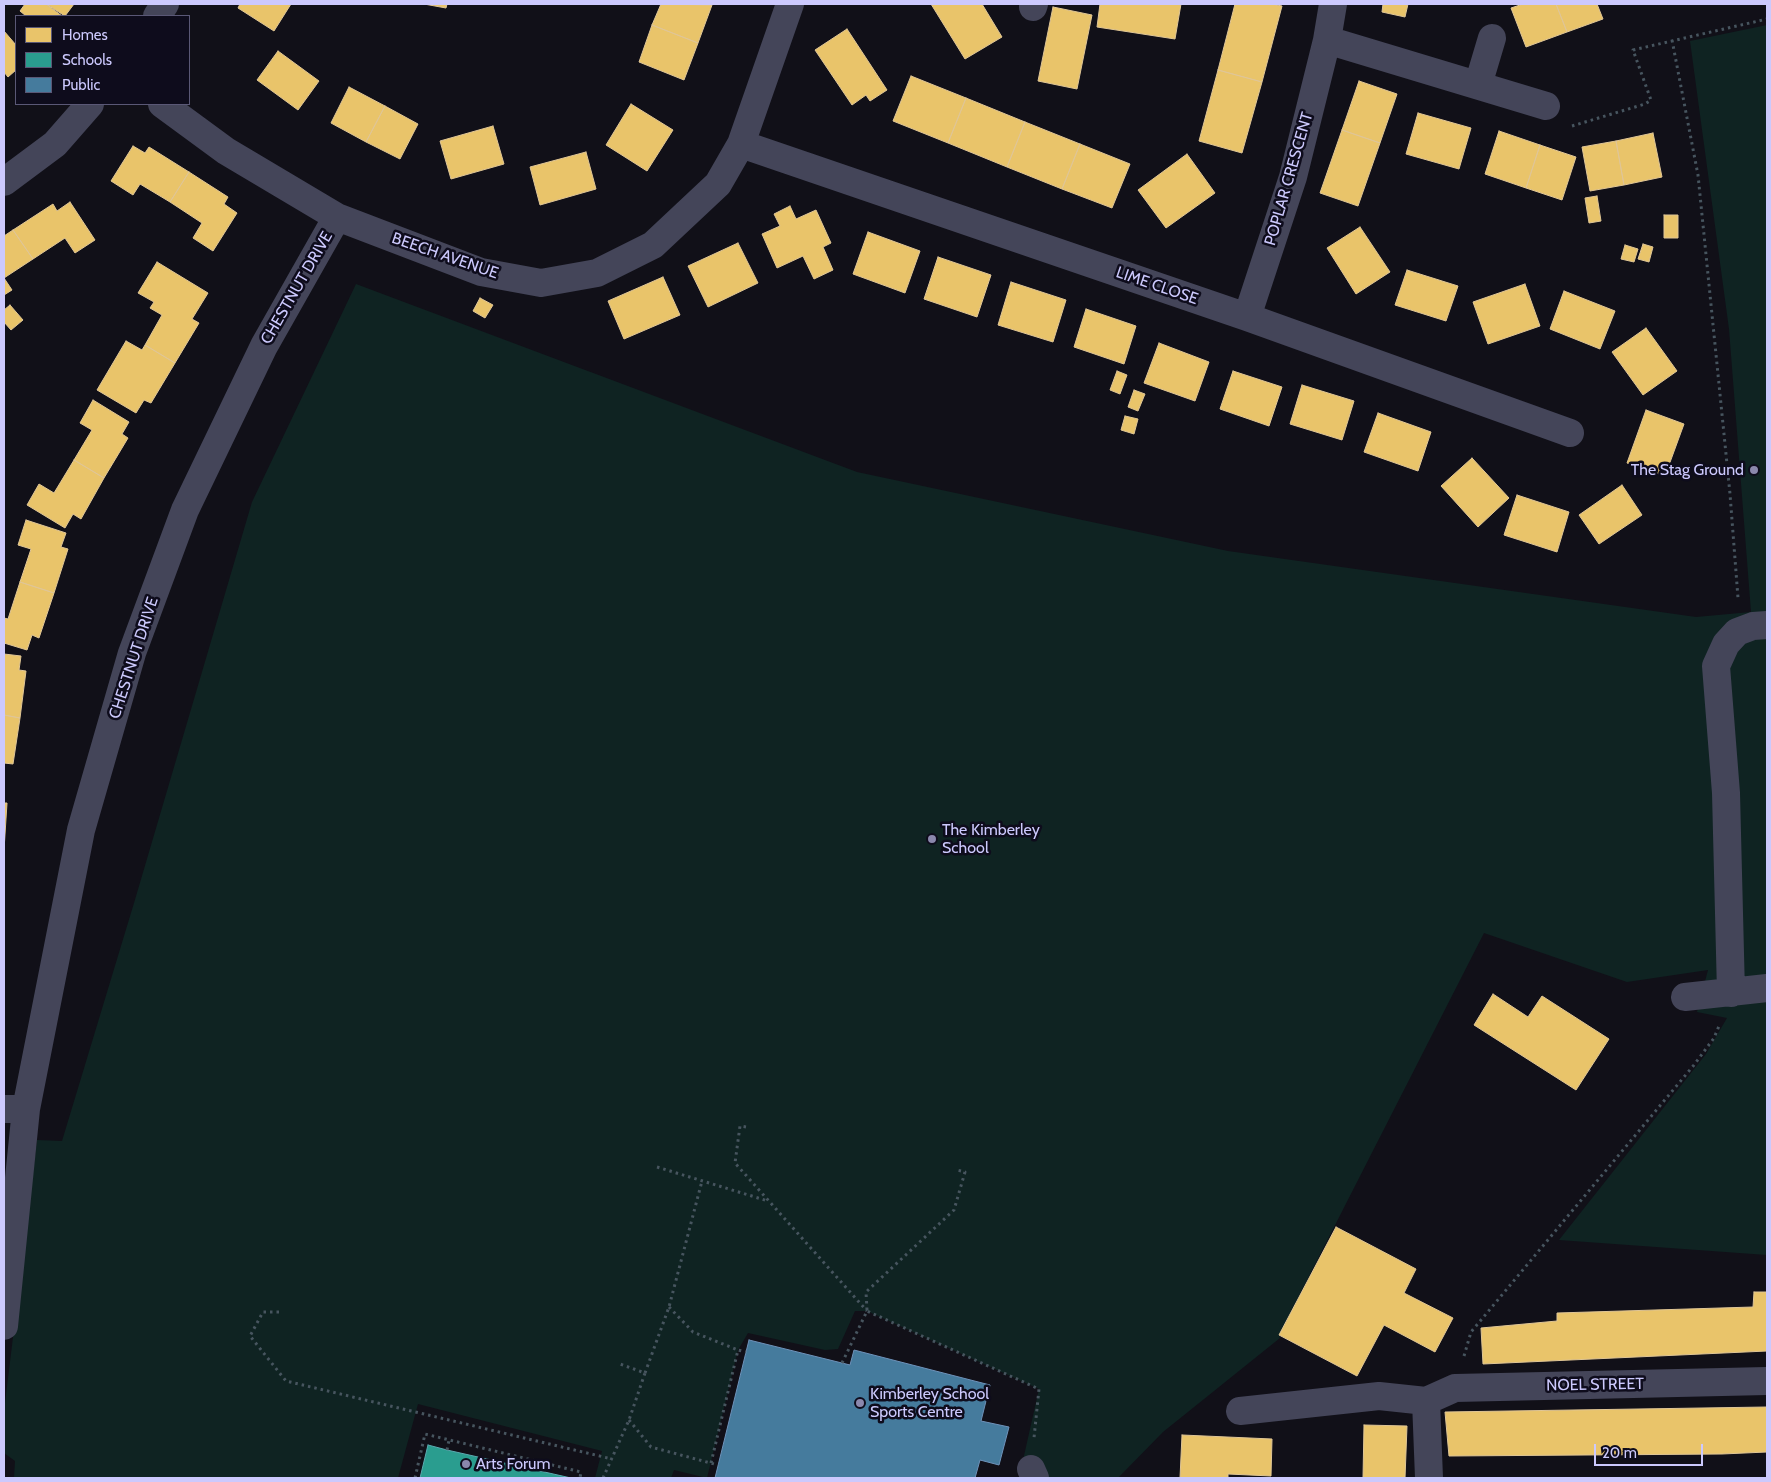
<!DOCTYPE html>
<style>
body{margin:0}
#map{position:relative;width:1771px;height:1482px;overflow:hidden;background:#111018;font-family:Cabin,sans-serif}
canvas{display:block}
.frame{position:absolute;inset:0;border:5px solid #ccc9fd;pointer-events:none}
.legend{position:absolute;left:15px;top:15px;width:175px;height:90px;box-sizing:border-box;background:#0e0c1c;border:1px solid #5a5876;margin:0;padding:6px 9px;list-style:none;font-size:15px;color:#ccc9fd}
.legend li{display:flex;align-items:center;gap:10px;height:25px}
.legend b{width:25px;border:1px solid #5a5876}
.scale{position:absolute;left:1594px;top:1444px;width:109px;height:22px;box-sizing:border-box;border:2px solid #ccc9fd;border-top:0;padding-left:6px;font-size:15px;line-height:18px;white-space:nowrap;color:#ccc9fd;-webkit-text-stroke:4px #0e0c1c;paint-order:stroke}
</style>
<div id="map">
<canvas width="1771" height="1482"></canvas>
<div class="frame"></div>
<ul class="legend">
<li><b style="height:14px;background:#e9c46a"></b>Homes</li>
<li><b style="height:14px;background:#2a9d8f"></b>Schools</li>
<li><b style="height:14px;background:#457b9d"></b>Public</li>
</ul>
<div class="scale">20 m</div>
</div>
<script>
const ctx = document.querySelector('canvas').getContext('2d');
ctx.lineJoin = 'round';
function fill(path, color) { ctx.fillStyle = color; ctx.fill(path, 'evenodd'); }
const toPath = rows => new Path2D(rows.map(r => 'M' + r).join(''));
function trace(path, color, width, dash) { ctx.strokeStyle = color; ctx.lineWidth = width; ctx.lineCap = dash ? 'butt' : 'round'; ctx.setLineDash(dash || []); ctx.stroke(path); }
function label(font, color, halo, rows, align = 'center') {
  ctx.font = font + ' Cabin,sans-serif'; ctx.lineWidth = 5; ctx.setLineDash([]); ctx.textBaseline = 'middle'; ctx.strokeStyle = halo; ctx.fillStyle = color; for (const [text, x, y, turn = 0] of rows) {
    ctx.save(); ctx.translate(x, y); ctx.rotate((+turn || 0) * Math.PI / 180); ctx.textAlign = isNaN(turn) ? turn : align; if (halo) ctx.strokeText(text, 0, 0); ctx.fillText(text, 0, 0); ctx.restore();
  }
}
fill(toPath([
 [1767,25,1767,1255,1559,1240,1706,1054,1727,1018,1697,1012,1708,970,1627,982,1484,933,1279,1335,1280,1338,1163,1432,1118,1478,1019,1478,1039,1389,867,1311,855,1311,838,1349,825,1350,748,1333,738,1350,707,1478,674,1470,671,1478,595,1478,602,1451,418,1404,398,1478,14,1478,15,1461,4,1453,4,1411,37,1140,62,1141,134,903,252,502,356,284,857,472,1228,551,1696,617,1751,612,1729,329,1690,41]
]), '#0f2322');
const homes = toPath([
 [25,4,46,4,62,16,26,16,20,11,25,4],
 [46,4,74,4,65,16,46,4],
 [240,4,291,4,274,31,238,8,240,4],
 [424,4,447,4,446,8,424,4],
 [661,4,712,5,698,43,652,25,661,4],
 [931,4,982,4,1002,37,965,59,931,4],
 [1100,4,1181,4,1175,39,1097,27,1100,4],
 [1235,4,1272,4,1282,6,1262,82,1218,70,1235,4],
 [1383,4,1408,4,1405,17,1382,12,1383,4],
 [1523,4,1556,4,1567,32,1526,47,1511,8,1523,4],
 [1556,4,1597,4,1603,19,1567,32,1556,4],
 [1053,7,1092,15,1077,89,1038,81,1053,7],
 [652,25,698,43,684,80,639,62,652,25],
 [847,29,887,90,870,101,866,95,852,105,815,50,847,29],
 [4,31,16,45,16,70,8,77,4,72,4,31],
 [278,51,319,81,298,110,257,80,278,51],
 [1218,70,1262,82,1242,153,1199,141,1218,70],
 [911,76,966,98,948,143,893,121,911,76],
 [1359,81,1397,94,1380,143,1342,130,1359,81],
 [349,87,385,106,366,142,331,123,349,87],
 [966,98,1025,122,1007,167,948,143,966,98],
 [631,104,673,130,647,171,606,145,631,104],
 [385,106,418,124,400,159,366,142,385,106],
 [1418,113,1471,128,1459,169,1406,154,1418,113],
 [1025,122,1080,144,1062,189,1007,167,1025,122],
 [493,126,504,164,451,179,440,141,493,126],
 [1342,130,1380,143,1358,206,1320,193,1342,130],
 [1499,131,1540,145,1526,188,1485,174,1499,131],
 [1653,133,1662,177,1624,185,1616,141,1653,133],
 [1616,141,1624,185,1590,191,1582,147,1616,141],
 [1080,144,1130,164,1112,208,1062,189,1080,144],
 [1540,145,1576,157,1562,200,1526,188,1540,145],
 [133,146,145,153,149,147,189,172,170,202,140,184,133,195,111,181,133,146],
 [586,152,596,189,540,205,530,167,586,152],
 [1187,154,1215,193,1166,228,1138,190,1187,154],
 [189,172,228,197,224,204,237,213,213,251,193,238,202,223,170,202,189,172],
 [1597,196,1601,221,1589,223,1585,198,1597,196],
 [70,202,95,240,75,253,65,238,33,259,13,230,53,204,57,211,70,202],
 [790,206,796,219,816,210,831,243,823,247,833,270,814,279,803,256,777,268,762,234,780,226,774,214,790,206],
 [1664,215,1678,215,1678,238,1664,238,1664,215],
 [1360,227,1390,272,1356,294,1327,248,1360,227],
 [13,230,33,259,4,278,12,290,4,295,4,236,13,230],
 [868,232,920,251,905,293,853,274,868,232],
 [738,243,758,283,708,307,688,266,738,243],
 [1643,244,1653,247,1649,262,1638,259,1643,244],
 [1625,245,1638,249,1634,262,1621,259,1625,245],
 [938,257,991,275,977,317,924,299,938,257],
 [157,262,208,293,192,319,199,323,175,363,145,345,162,315,150,308,154,302,138,293,157,262],
 [1407,270,1458,286,1446,321,1395,305,1407,270],
 [663,277,680,315,624,339,608,301,663,277],
 [1011,282,1066,300,1053,342,998,325,1011,282],
 [1525,284,1540,326,1488,344,1473,302,1525,284],
 [1564,291,1615,311,1600,349,1550,329,1564,291],
 [480,298,493,305,485,318,473,311,480,298],
 [10,305,23,320,11,330,4,322,4,310,10,305],
 [1086,309,1136,326,1124,364,1074,347,1086,309],
 [1646,328,1677,371,1643,395,1612,352,1646,328],
 [126,341,142,350,145,345,175,363,151,403,144,400,136,413,97,390,126,341],
 [1159,343,1209,362,1195,401,1144,383,1159,343],
 [1117,371,1127,375,1120,394,1110,390,1117,371],
 [1233,371,1282,387,1269,426,1220,409,1233,371],
 [1302,385,1354,401,1342,440,1290,424,1302,385],
 [1134,390,1145,394,1138,411,1128,407,1134,390],
 [93,400,129,422,122,434,128,438,104,478,74,460,92,430,80,423,93,400],
 [1646,410,1684,424,1665,476,1627,463,1646,410],
 [1378,413,1431,432,1418,471,1364,452,1378,413],
 [1125,416,1138,419,1134,434,1121,430,1125,416],
 [1472,458,1509,498,1478,527,1441,486,1472,458],
 [74,460,104,478,81,519,73,514,65,528,27,505,39,484,54,493,74,460],
 [1622,485,1642,515,1599,544,1579,515,1622,485],
 [1517,495,1569,512,1557,552,1504,535,1517,495],
 [26,520,66,533,61,547,68,549,54,593,20,582,31,549,18,545,26,520],
 [20,582,54,593,39,638,32,635,27,650,4,643,4,618,8,619,20,582],
 [4,654,21,656,19,670,26,671,20,718,4,715,4,654],
 [4,715,20,718,13,764,4,763,4,767,4,715],
 [4,803,7,803,4,850,4,803],
 [1493,994,1528,1017,1542,996,1609,1039,1576,1090,1474,1025,1493,994],
 [1336,1227,1416,1269,1404,1293,1453,1318,1435,1352,1384,1325,1357,1376,1279,1335,1336,1227],
 [1754,1292,1767,1292,1767,1351,1483,1364,1481,1328,1557,1321,1557,1313,1753,1307,1754,1292],
 [1767,1407,1767,1452,1722,1454,1449,1456,1445,1412,1767,1407],
 [1364,1425,1407,1426,1405,1478,1363,1478,1364,1425],
 [1182,1435,1272,1439,1271,1476,1228,1474,1228,1478,1180,1478,1182,1435]
]);
fill(homes, '#e9c46a');
trace(homes, '#e0c696', 1);
const schools = toPath([
 [428,1445,447,1450,571,1478,420,1478,428,1445]
]);
fill(schools, '#2a9d8f');
trace(schools, '#5baab0', 1);
const public = toPath([
 [749,1340,850,1365,854,1350,990,1385,981,1421,1009,1427,999,1465,980,1460,975,1478,715,1478,749,1340]
]);
fill(public, '#457b9d');
trace(public, '#6e92ba', 1);
trace(toPath([
 [1672,40,1698,175,1730,494,1738,598],
 [1572,126,1645,104,1651,100,1633,50,1767,19],
 [746,1127,740,1126,735,1163,867,1311],
 [657,1167,768,1201],
 [669,1307,693,1332,738,1350],
 [867,1310,866,1292,954,1210,965,1172,957,1170],
 [279,1312,263,1312,250,1336,286,1381,612,1459],
 [1464,1356,1471,1332,1694,1065,1714,1038,1719,1026],
 [842,1363,867,1311,1039,1389,1034,1438],
 [645,1373,669,1307,702,1181],
 [629,1420,651,1447,718,1465],
 [447,1450,449,1440],
 [711,1463,738,1350,746,1352],
 [415,1478,425,1434,581,1472,580,1478],
 [603,1478,629,1420,645,1373,620,1364]
]), '#47555f', 3, [2.5, 4]);
trace(toPath([
 [1033,7,1034,4],
 [157,16,165,4],
 [1327,40,1546,106],
 [1478,85,1492,38],
 [162,104,226,151,337,217,481,272,541,283,597,273,653,245,718,184,741,144,790,4],
 [741,144,1247,317,1570,433],
 [4,182,55,144,90,104],
 [1247,317,1293,177,1327,40,1333,4],
 [1731,993,1726,793,1716,666,1726,644,1737,632,1753,626,1767,625],
 [1685,997,1767,988],
 [4,1109,26,1109],
 [4,1326,26,1109,81,830,132,653,185,510,264,346,337,217],
 [1426,1401,1429,1478],
 [1240,1411,1379,1396,1426,1401,1455,1388,1767,1381],
 [1031,1469,1035,1478]
]), '#444559', 28);
for (const [x, y, r, color] of [
 [1754,470,5,"#8b88ad"],
 [932,839,5,"#8b88ad"],
 [860,1403,5,"#8b88ad"],
 [466,1464,5,"#8b88ad"]
]) { const dot = new Path2D(); dot.arc(x, y, r, 0, 2 * Math.PI); ctx.fillStyle = color; ctx.fill(dot); trace(dot, '#0e0c1c', 2); }
label('16px', '#ccc9fd', '#0e0c1c', [
 ["POPLAR CRESCENT",1289,179,-74],
 ["BEECH AVENUE",445,256,19],
 ["LIME CLOSE",1157,286,19],
 ["CHESTNUT DRIVE",297,288,-60],
 ["CHESTNUT DRIVE",134,658,-72],
 ["NOEL STREET",1595,1385,-1]
]);
label('16px', '#ccc9fd', '#0e0c1c', [
 ["The Stag Ground",1744,470,"right"],
 ["The Kimberley",942,830],
 ["School",942,848],
 ["Kimberley School",870,1394],
 ["Sports Centre",870,1412],
 ["Arts Forum",476,1464]
], 'left');
</script>
